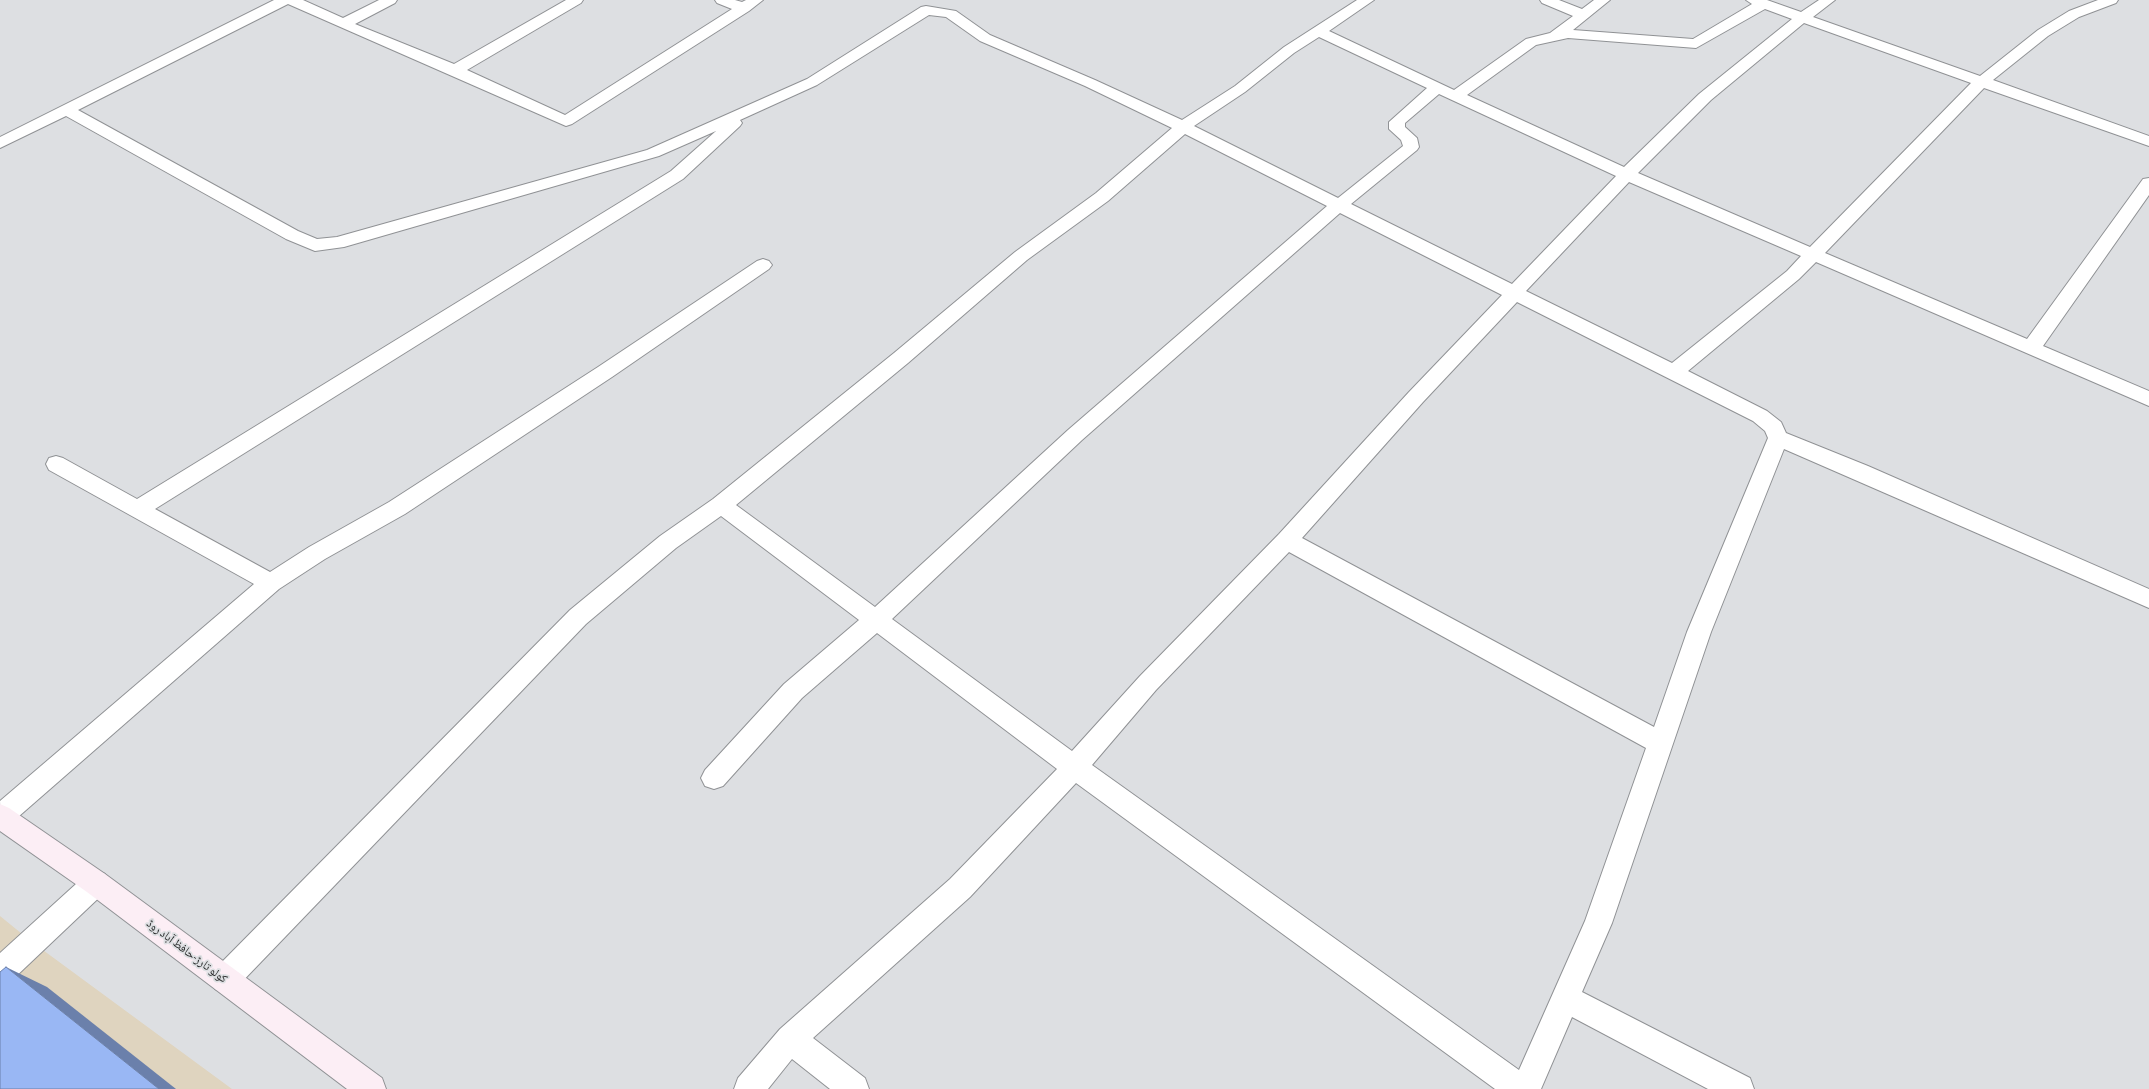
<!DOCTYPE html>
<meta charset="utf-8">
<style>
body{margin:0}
canvas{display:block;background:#dddfe2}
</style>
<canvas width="2149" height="1089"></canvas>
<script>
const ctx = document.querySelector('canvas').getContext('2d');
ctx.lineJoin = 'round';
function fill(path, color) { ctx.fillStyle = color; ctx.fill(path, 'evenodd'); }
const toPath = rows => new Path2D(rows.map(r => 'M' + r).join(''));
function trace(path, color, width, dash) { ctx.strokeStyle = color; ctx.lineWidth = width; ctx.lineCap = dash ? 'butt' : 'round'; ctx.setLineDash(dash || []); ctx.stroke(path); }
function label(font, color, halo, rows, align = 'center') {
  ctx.font = font + ' "Asap Condensed","Noto Naskh Arabic",sans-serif'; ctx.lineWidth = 3.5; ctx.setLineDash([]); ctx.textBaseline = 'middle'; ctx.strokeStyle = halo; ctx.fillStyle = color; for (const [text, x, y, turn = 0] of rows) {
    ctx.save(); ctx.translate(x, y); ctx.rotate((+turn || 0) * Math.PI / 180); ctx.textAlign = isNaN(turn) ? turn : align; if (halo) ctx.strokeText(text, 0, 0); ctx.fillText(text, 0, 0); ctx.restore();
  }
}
fill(toPath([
 [0,916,32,942,232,1089,0,1089]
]), '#dfd4bf');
const minor = toPath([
 [274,0,303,0,343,18,379,0,397,0,395,3,355,24,454,64,566,0,583,0,581,3,467,70,565,115,732,9,717,3,715,0,735,0,742,2,746,0,763,0,749,11,572,124,566,126,288,4,78,110,298,231,317,239,337,237,647,150,807,79,921,7,926,6,956,11,990,35,1095,80,1182,120,1235,86,1284,47,1357,0,1374,0,1329,31,1454,90,1526,39,1550,33,1573,16,1542,3,1540,0,1559,0,1582,9,1594,0,1610,0,1573,30,1693,39,1752,4,1746,0,1767,0,1801,12,1819,0,1835,0,1813,17,1980,76,2038,30,2069,11,2098,0,2118,0,2116,3,2079,17,2048,36,1993,80,2149,136,2149,146,1984,88,1825,253,2027,339,2143,179,2149,178,2149,195,2043,346,2149,391,2149,406,1816,262,1799,279,1688,371,1767,411,1781,422,1786,433,1868,466,2149,589,2149,608,1784,449,1711,632,1612,923,1582,992,1750,1078,1754,1089,1708,1089,1572,1017,1541,1089,1495,1089,1076,783,970,897,813,1038,865,1078,869,1089,830,1089,792,1059,768,1089,734,1089,738,1078,780,1029,950,879,1057,769,877,633,802,698,723,786,714,789,705,786,701,778,705,770,784,684,859,620,721,516,676,548,586,624,235,989,225,993,215,989,211,979,215,969,570,610,660,536,713,499,894,353,1015,252,1096,193,1172,128,1085,86,980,41,946,17,929,15,817,85,740,120,742,123,740,126,683,179,155,509,270,572,309,547,389,502,598,367,757,261,763,259,769,261,772,265,769,269,612,377,405,514,325,559,279,589,10,824,1,828,0,801,254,584,49,470,46,464,49,458,56,456,63,458,137,499,671,171,716,131,659,156,344,247,315,251,286,239,66,116,0,148,0,137,274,0],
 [1765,9,1792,19,1699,94,1624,167,1467,95,1536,45,1568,38,1696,48,1765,9],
 [1804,23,1971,83,1810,247,1638,173,1711,100,1804,23],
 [1319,37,1427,88,1389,122,1389,129,1401,140,1403,146,1338,198,1194,126,1245,92,1294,53,1319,37],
 [1439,94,1616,176,1512,284,1351,204,1417,150,1419,147,1417,138,1405,127,1405,123,1439,94],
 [1185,134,1327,206,1068,430,875,607,736,505,908,363,1027,260,1108,201,1185,134],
 [1629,182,1801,256,1787,271,1672,363,1526,291,1629,182],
 [1340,213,1502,295,1409,392,1279,534,1140,676,1072,751,892,619,1082,440,1340,213],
 [1517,302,1753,421,1765,431,1768,438,1687,632,1654,727,1302,538,1423,402,1517,302],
 [1289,552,1646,748,1585,921,1519,1070,1092,765,1156,690,1289,552],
 [96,870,105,874,109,883,105,892,10,982,0,986,0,953,87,874,96,870]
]);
const secondary = toPath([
 [0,804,9,808,105,874,382,1078,386,1089,347,1089,87,892,0,831,0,804]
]);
trace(minor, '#909295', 2);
trace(secondary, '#909295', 2);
fill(minor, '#fff');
fill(secondary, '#fceef5');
fill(toPath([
 [6,967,47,987,176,1089,159,1089]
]), '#6b80ab');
const building = toPath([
 [6,967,159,1089,0,1089,0,972,6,967]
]);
fill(building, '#99b7f4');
trace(building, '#6b80ab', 1);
label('12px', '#272829', '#dddfe2', [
 ["کولو تارڑ-حافظ آباد روڈ",187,951,37]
]);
</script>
